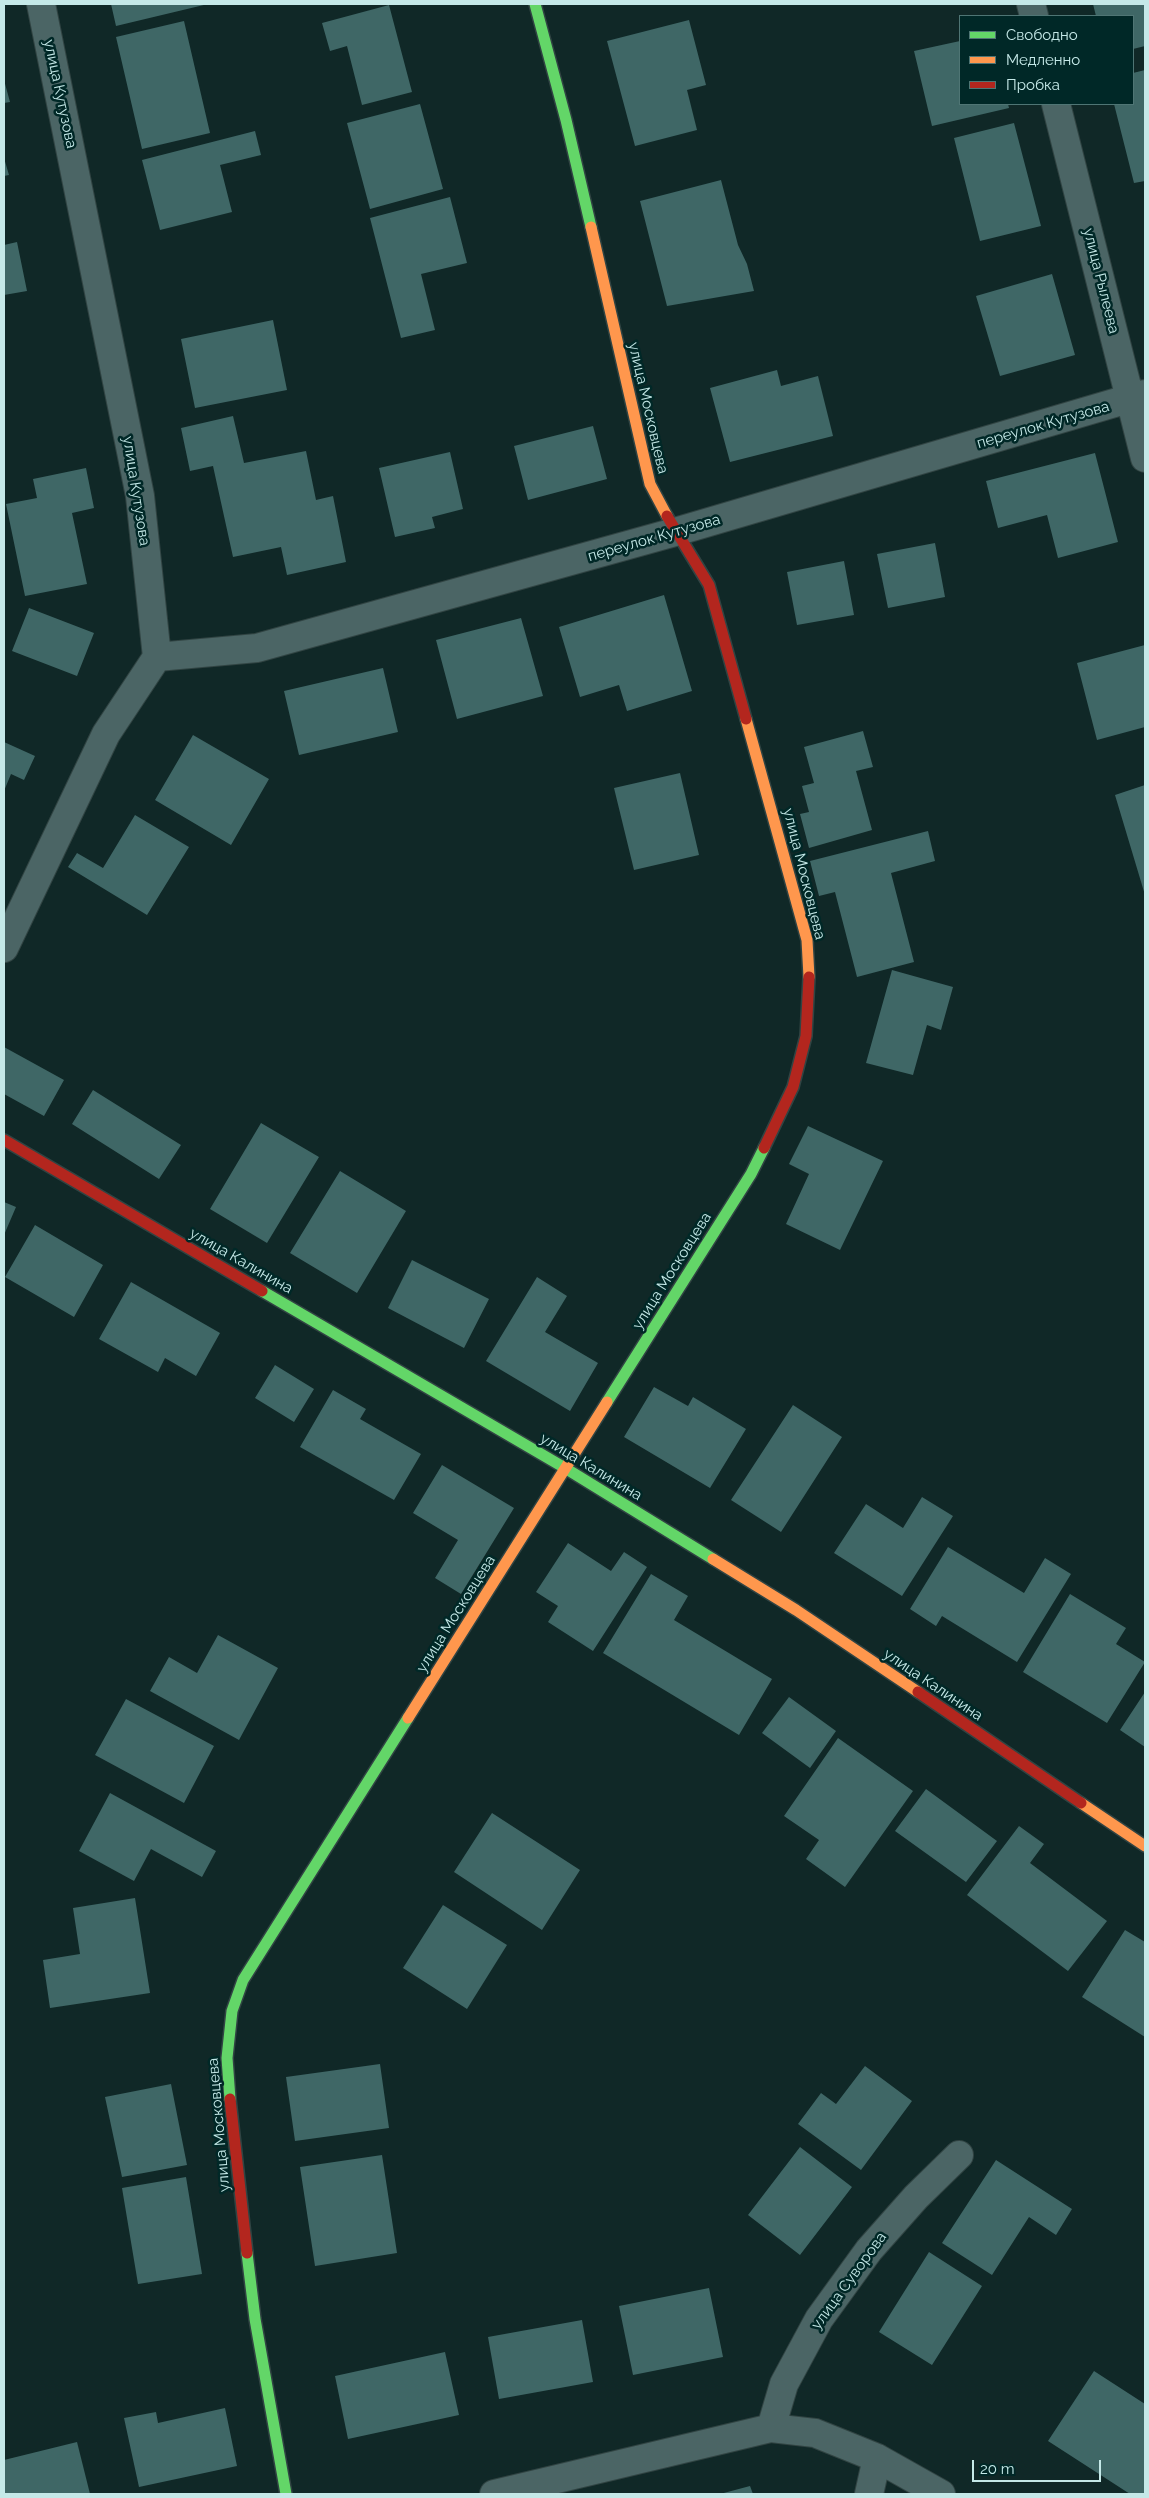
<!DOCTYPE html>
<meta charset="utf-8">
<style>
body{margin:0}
#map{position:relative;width:1149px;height:2498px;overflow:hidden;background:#102827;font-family:Raleway,sans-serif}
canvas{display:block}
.frame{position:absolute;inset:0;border:5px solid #c5e9e8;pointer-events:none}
.legend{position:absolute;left:959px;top:15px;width:175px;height:90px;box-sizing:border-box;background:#002827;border:1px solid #4f7574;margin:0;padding:6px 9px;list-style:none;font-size:15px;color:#c5e9e8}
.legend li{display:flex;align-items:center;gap:10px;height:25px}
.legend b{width:25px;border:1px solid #4f7574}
.scale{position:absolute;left:972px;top:2460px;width:129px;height:22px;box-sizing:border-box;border:2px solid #c5e9e8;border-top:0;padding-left:6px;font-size:15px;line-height:18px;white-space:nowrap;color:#c5e9e8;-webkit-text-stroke:4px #002827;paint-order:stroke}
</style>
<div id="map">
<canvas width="1149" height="2498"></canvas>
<div class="frame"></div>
<ul class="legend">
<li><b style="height:6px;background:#63d668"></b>Свободно</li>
<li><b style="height:6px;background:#ff974d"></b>Медленно</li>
<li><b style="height:6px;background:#b3261e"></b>Пробка</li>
</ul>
<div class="scale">20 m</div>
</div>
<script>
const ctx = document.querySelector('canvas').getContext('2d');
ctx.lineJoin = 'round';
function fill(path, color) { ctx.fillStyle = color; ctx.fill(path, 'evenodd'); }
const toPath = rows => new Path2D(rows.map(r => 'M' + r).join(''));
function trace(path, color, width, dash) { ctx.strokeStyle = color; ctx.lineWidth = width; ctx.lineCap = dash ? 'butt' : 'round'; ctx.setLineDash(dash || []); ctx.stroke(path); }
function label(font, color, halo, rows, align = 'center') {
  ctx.font = font + ' Raleway,sans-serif'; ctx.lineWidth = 5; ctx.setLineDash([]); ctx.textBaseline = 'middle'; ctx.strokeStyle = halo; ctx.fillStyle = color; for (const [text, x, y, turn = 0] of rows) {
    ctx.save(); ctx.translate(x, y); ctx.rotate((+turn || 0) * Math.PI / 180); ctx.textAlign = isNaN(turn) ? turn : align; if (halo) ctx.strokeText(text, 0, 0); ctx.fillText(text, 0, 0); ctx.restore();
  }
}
fill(toPath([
 [111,4,208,4,116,26],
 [1093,4,1145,4,1145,46,1133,49,1133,16,1096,16],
 [389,5,412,92,362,105,347,46,330,51,322,23],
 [689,20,706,85,687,90,697,130,635,146,607,41],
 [184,21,210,133,142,149,116,37],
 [960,41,960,104,1008,104,1009,108,932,126,914,51],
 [1145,70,1145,181,1134,183,1114,104,1133,104,1133,73],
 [4,80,10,102,4,103],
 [420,104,443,189,370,209,347,123],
 [1014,123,1041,226,980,241,954,138],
 [255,131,261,155,220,165,232,212,160,230,142,160],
 [4,158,9,175,4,176],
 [721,180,738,245,747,264,754,291,667,306,640,201],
 [450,197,467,263,421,274,435,330,401,338,370,218],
 [17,242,27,291,4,295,4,245],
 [1052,274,1075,355,1000,376,976,296],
 [273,320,287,390,195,408,181,339],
 [777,370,781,386,818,376,833,436,730,462,710,388],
 [233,416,244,463,306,451,316,500,333,496,346,562,287,575,281,547,233,557,213,466,190,471,181,428],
 [593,426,607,479,528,500,514,446],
 [450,452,463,509,432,517,435,528,395,537,379,468],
 [1095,453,1118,542,1058,558,1047,515,998,528,986,481],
 [86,468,94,508,72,513,87,584,25,596,6,504,37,498,33,479],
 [935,543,945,597,888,608,877,554],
 [844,561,854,615,797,625,787,572],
 [664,595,692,691,627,711,619,685,580,697,559,627],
 [29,608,94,633,77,676,12,651],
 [521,618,543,696,457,719,436,640],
 [1145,645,1145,727,1097,740,1077,663],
 [383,668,398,732,299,755,284,691],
 [863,731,873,767,856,771,872,830,809,848,800,814,809,812,802,786,814,783,804,747],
 [193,735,269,779,231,845,155,800],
 [4,742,35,756,24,780,11,774,4,791],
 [680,773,699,855,634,870,614,788],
 [1145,785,1145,895,1115,795],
 [135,815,189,847,147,915,68,867,77,853,103,868],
 [928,831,935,861,891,873,914,962,857,977,835,892,819,896,810,861],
 [892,970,953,987,941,1030,927,1025,913,1075,866,1063],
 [4,1047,64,1080,44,1116,4,1094],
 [93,1090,181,1145,159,1179,72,1124],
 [261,1123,319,1157,267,1243,210,1209],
 [808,1126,883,1161,840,1250,786,1224,809,1174,789,1164],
 [340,1171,406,1211,357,1293,290,1253],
 [4,1202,16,1207,4,1235],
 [35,1225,103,1265,74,1317,5,1277],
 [412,1260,489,1299,464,1348,388,1308],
 [537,1277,567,1296,545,1332,598,1363,570,1411,486,1361],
 [131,1282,220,1333,196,1376,165,1358,158,1372,99,1339],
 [275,1365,314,1389,294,1422,255,1398],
 [654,1387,688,1406,693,1397,746,1429,710,1488,624,1437],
 [333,1390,366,1409,360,1419,421,1454,394,1500,300,1447],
 [793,1405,842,1437,781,1532,731,1500],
 [442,1465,514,1508,461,1594,435,1578,458,1540,413,1513],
 [922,1497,953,1516,902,1596,834,1553,866,1504,903,1528],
 [568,1543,611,1571,624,1552,647,1567,593,1651,548,1622,558,1606,536,1592],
 [948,1547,1024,1593,1045,1558,1071,1574,1017,1662,942,1616,936,1626,910,1609],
 [651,1574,688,1596,674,1620,772,1679,739,1735,603,1653],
 [1070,1594,1126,1628,1116,1644,1145,1662,1107,1723,1023,1672],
 [218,1635,278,1668,239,1740,150,1691,169,1657,197,1673],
 [1145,1692,1145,1747,1120,1730],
 [789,1697,836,1731,810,1768,762,1733],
 [126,1699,214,1746,184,1803,95,1755],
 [838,1738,913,1791,845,1887,806,1859,819,1840,784,1816],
 [926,1789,997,1841,966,1882,895,1831],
 [110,1793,216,1851,202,1877,151,1849,134,1881,79,1851],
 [492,1813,580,1870,542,1930,454,1872],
 [1019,1826,1044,1844,1030,1863,1107,1921,1068,1971,967,1895],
 [135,1898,150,1993,50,2008,43,1960,80,1954,73,1908],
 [443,1905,507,1945,467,2009,403,1968],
 [1125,1930,1145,1942,1145,2037,1082,1997],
 [380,2064,389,2128,295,2141,286,2077],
 [865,2066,912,2101,861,2170,798,2124,821,2093,836,2104],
 [171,2084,187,2165,122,2177,105,2097],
 [800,2147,852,2187,800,2255,748,2215],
 [382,2155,397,2253,315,2266,300,2167],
 [996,2160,1072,2209,1056,2235,1029,2217,992,2275,942,2243],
 [186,2177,202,2274,138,2284,122,2188],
 [929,2252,982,2286,932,2365,879,2332],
 [709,2288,723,2357,633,2375,619,2306],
 [582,2320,593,2382,499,2399,488,2337],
 [445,2352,459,2415,348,2439,335,2376],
 [1094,2371,1145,2404,1145,2494,1130,2494,1048,2441],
 [225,2408,237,2466,139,2487,124,2418,156,2412,158,2423],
 [77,2442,90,2494,4,2494,4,2460],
 [750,2486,753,2494,720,2494]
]), '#3f6766');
const street = toPath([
 [1031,4,1034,16],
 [1056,104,1145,458],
 [157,657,257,648,675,532,1145,394],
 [4,948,106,734,157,657,140,496,41,4],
 [771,2428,784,2384,819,2319,869,2250,916,2197,959,2155],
 [494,2494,771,2428,815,2433,877,2458,941,2494],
 [869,2494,877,2458]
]);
const fast = toPath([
 [535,4,566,120,591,227],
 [262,1291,565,1468,713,1559],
 [607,1402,751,1174,764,1148],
 [230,2099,227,2058,232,2011,243,1980,408,1718],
 [247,2253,255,2319,286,2494]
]);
const slow = toPath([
 [591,227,650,484,667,516],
 [746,719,807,940,809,977],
 [713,1559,796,1610,918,1692],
 [408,1718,607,1402],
 [1081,1803,1145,1846]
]);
const jam = toPath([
 [667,516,709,585,746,719],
 [4,1140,262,1291],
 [764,1148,793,1087,806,1036,809,977],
 [918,1692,1081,1803],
 [230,2099,247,2253]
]);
trace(street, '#314443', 30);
trace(fast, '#314443', 14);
trace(slow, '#314443', 14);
trace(jam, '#314443', 14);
trace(street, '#4b6565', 28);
trace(fast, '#63d668', 11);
trace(slow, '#ff974d', 11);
trace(jam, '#b3261e', 11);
label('15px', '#c5e9e8', '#002827', [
 ["улица Кутузова",60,94,78],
 ["улица Рылеева",1101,281,76],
 ["улица Московцева",648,408,77],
 ["переулок Кутузова",1043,425,-16],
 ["улица Кутузова",136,491,81],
 ["переулок Кутузова",654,538,-16],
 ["улица Московцева",804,874,76],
 ["улица Калинина",241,1261,30],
 ["улица Московцева",672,1271,-58],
 ["улица Калинина",591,1467,31],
 ["улица Московцева",456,1614,-58],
 ["улица Калинина",933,1685,34],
 ["улица Московцева",219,2125,-95],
 ["улица Суворова",849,2281,-54]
]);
</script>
